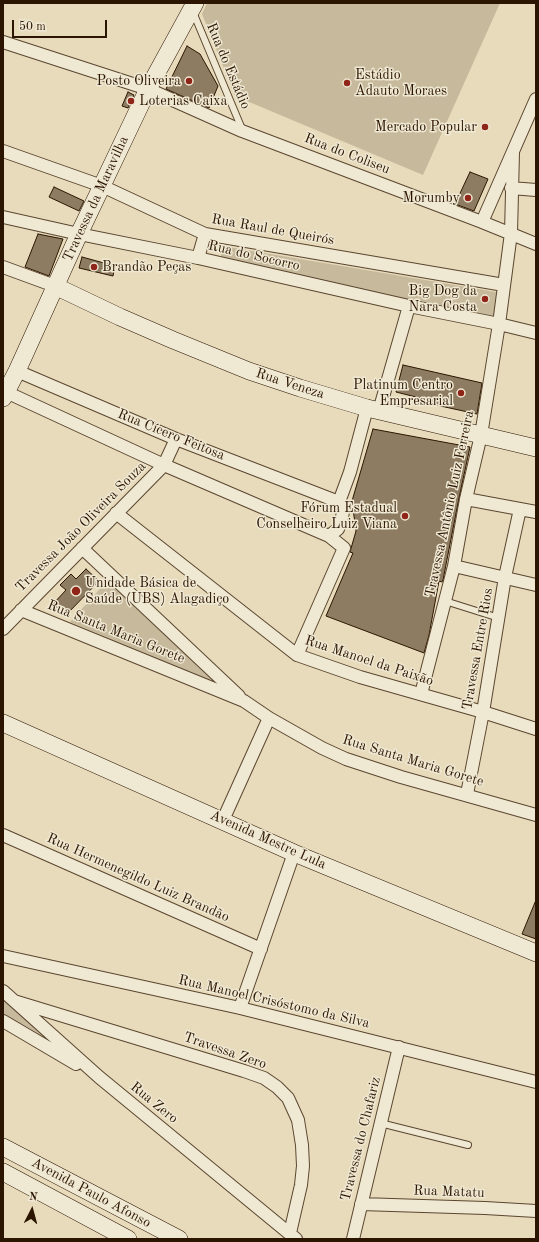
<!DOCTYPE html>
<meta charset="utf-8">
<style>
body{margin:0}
#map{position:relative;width:539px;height:1242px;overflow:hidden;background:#e7dbbb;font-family:"Old Standard TT",serif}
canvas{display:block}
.frame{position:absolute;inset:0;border:4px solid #2c1500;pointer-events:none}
.north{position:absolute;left:12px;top:1190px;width:40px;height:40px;-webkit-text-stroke:3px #efe8d3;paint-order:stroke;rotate:6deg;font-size:11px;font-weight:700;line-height:16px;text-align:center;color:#2c1500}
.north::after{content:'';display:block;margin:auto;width:14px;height:18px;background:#2c1500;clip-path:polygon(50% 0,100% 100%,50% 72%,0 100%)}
.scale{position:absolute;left:12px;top:20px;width:95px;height:18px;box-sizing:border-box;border:2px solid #2c1500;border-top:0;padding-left:5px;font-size:12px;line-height:14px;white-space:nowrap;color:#2c1500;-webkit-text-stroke:3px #efe8d3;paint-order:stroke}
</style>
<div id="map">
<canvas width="539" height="1242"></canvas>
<div class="frame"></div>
<div class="north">N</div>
<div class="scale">50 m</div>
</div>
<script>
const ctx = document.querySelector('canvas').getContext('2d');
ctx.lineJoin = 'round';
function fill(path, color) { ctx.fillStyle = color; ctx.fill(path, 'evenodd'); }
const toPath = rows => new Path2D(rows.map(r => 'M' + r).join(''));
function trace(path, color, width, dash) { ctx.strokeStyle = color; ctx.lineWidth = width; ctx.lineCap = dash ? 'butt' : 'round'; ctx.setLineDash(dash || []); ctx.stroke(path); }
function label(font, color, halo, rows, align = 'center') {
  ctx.font = font + ' "Old Standard TT",serif'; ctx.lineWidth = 3; ctx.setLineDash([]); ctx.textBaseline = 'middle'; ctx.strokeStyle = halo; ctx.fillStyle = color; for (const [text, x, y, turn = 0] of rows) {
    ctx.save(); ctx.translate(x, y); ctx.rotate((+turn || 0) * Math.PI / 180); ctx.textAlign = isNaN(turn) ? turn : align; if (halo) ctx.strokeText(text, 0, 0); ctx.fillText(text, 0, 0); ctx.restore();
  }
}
fill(toPath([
 [207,3,500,3,423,175,235,96,202,14],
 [223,246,508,294,503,319,220,261],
 [107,581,218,684,70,622],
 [3,996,60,1047,3,1014]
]), '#c7b99b');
const building = toPath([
 [187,46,200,54,218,86,209,108,166,89,187,46],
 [128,92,134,95,128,108,122,106,128,92],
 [470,172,488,179,474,211,455,204,470,172],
 [54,187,84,201,79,211,49,197,54,187],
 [38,234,63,239,49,276,25,267,38,234],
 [82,257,115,266,113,276,79,268,82,257],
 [403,365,482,383,477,414,436,405,436,402,396,392,403,365],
 [373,429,470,447,459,498,443,580,442,582,439,581,429,635,424,653,326,616,353,553,350,552,356,531,352,501,373,429],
 [86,569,99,581,66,615,53,604,66,590,60,585,71,574,76,579,86,569],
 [536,900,536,939,522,934,536,900]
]);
fill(building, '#8d7c61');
trace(building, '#2c1500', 1);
const lane = toPath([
 [193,12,242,129],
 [445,601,499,618],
 [380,1123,468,1145]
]);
const street = toPath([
 [3,42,148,89,242,131,482,222,536,244],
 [3,151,102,186,205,234,504,285],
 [511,188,536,190],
 [3,217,79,234,198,258,409,306,499,324,536,333],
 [482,222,536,99],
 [198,258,205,234],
 [3,267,55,286],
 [17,371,176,439,339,502],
 [6,392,164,465,329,536,344,548,297,655],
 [379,411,409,306],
 [466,499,536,512],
 [116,513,297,655,360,677,483,712,536,729],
 [329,536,338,529,341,522,343,512,339,502,350,472,367,408],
 [82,548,239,696],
 [454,566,536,585],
 [21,610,244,701,269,718,322,748,346,759,401,777,536,815],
 [3,629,164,465,176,439],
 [421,694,454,566,466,499,481,435,499,324,511,233,513,152],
 [467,794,483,712,505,577,520,509],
 [223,820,269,718],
 [3,835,261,949],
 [3,956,240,1008,536,1082],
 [3,991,99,1077,296,1239],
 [14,1001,244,1071,264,1078,277,1087,288,1098,298,1120,302,1145,303,1166,301,1185,290,1233],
 [240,1008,294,853],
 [3,1021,76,1064],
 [361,1204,485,1208,536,1211],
 [353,1239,399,1047]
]);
const secondary = toPath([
 [55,286,120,317,173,340,249,371,300,388,367,408,536,448],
 [3,398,17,371,79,234,148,89,195,3],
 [3,723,294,853,536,953],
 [3,1147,179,1239],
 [3,1172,128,1239]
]);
trace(lane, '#5b462f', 8);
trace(street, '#5b462f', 14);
trace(secondary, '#2c1500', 18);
trace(lane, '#efe8d3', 6);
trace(street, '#efe8d3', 12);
trace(secondary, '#efe8d3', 17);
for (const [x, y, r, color] of [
 [189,81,4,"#8f2418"],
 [347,83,4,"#8f2418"],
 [131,101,4,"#8f2418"],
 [485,127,4,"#8f2418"],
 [468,198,4,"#8f2418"],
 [94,267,4,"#8f2418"],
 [485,299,4,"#8f2418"],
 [461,393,4,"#8f2418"],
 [405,516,4,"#8f2418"],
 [76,591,5,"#8f2418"]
]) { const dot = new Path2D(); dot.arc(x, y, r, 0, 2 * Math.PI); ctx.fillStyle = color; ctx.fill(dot); trace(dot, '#efe8d3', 1.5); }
label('14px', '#2c1500', '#efe8d3', [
 ["Rua do Estádio",228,66,67],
 ["Rua do Coliseu",347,154,21],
 ["Travessa da Maravilha",96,199,-65],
 ["Rua Raul de Queirós",273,230,10],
 ["Rua do Socorro",254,256,13],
 ["Rua Veneza",290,384,18],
 ["Rua Cícero Feitosa",171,435,22],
 ["Travessa Antônio Luiz Ferreira",450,504,-78],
 ["Travessa João Oliveira Souza",81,527,-45],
 ["Rua Santa Maria Gorete",116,632,22],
 ["Travessa Entre Rios",478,649,-80],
 ["Rua Manoel da Paixão",369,661,18],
 ["Rua Santa Maria Gorete",413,761,17],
 ["Avenida Mestre Lula",268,840,24],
 ["Rua Hermenegildo Luiz Brandão",138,878,24],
 ["Rua Manoel Crisóstomo da Silva",274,1002,13],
 ["Travessa Zero",225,1051,19],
 ["Rua Zero",154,1103,39],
 ["Travessa do Chafariz",361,1139,-76],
 ["Rua Matatu",449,1192,2],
 ["Avenida Paulo Afonso",91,1193,28]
]);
label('14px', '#2c1500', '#efe8d3', [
 ["Estádio",355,75,"left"],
 ["Adauto Moraes",355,91,"left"],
 ["Posto Oliveira",181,81],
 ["Loterias Caixa",139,101,"left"],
 ["Mercado Popular",477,127],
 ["Morumby",460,198],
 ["Brandão Peças",102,267,"left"],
 ["Big Dog da",477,291],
 ["Nara Costa",477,307],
 ["Platinum Centro",453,385],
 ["Empresarial",453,401],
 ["Fórum Estadual",397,508],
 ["Conselheiro Luiz Viana",397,524],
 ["Unidade Básica de",85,583,"left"],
 ["Saúde (UBS) Alagadiço",85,599,"left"]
], 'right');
</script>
